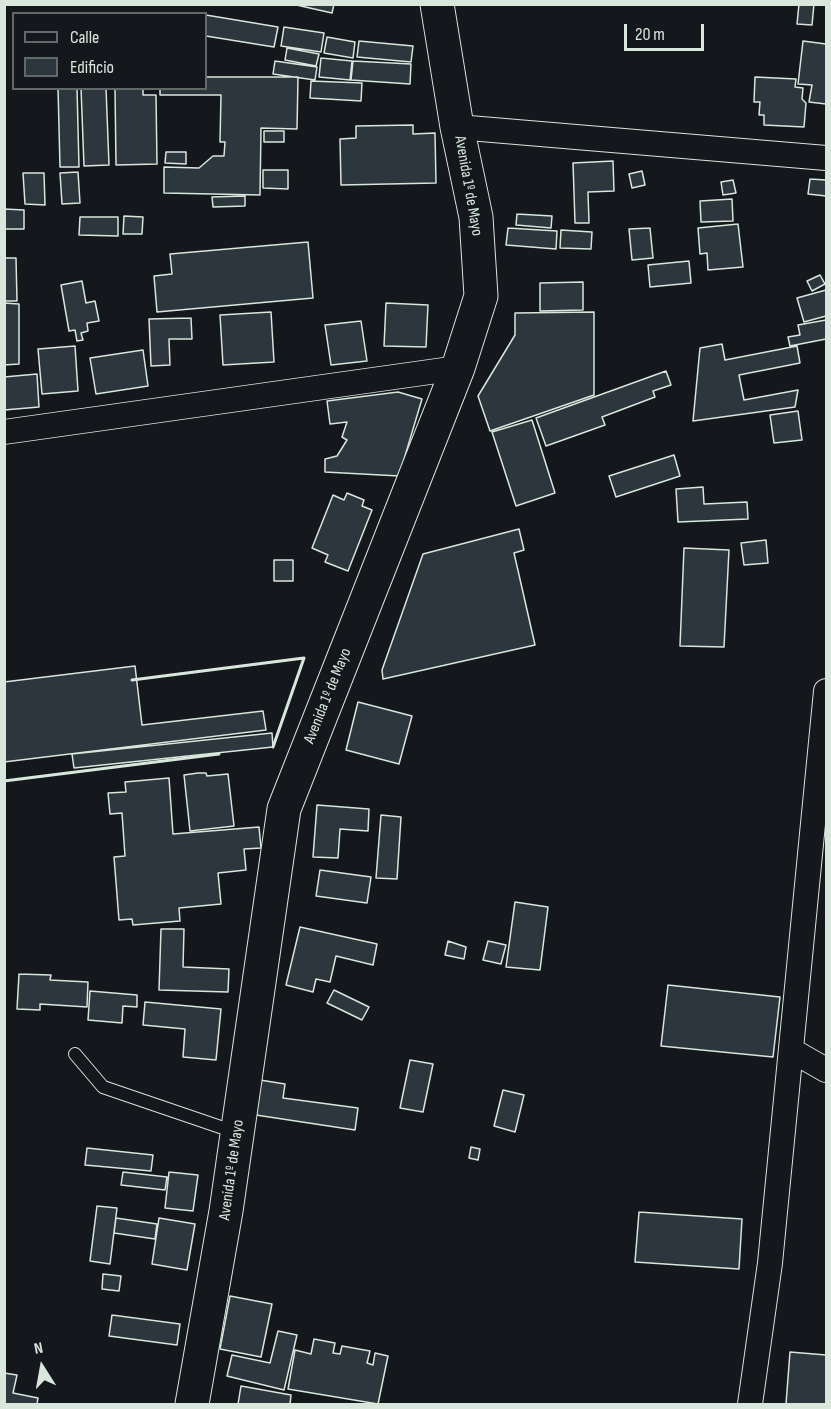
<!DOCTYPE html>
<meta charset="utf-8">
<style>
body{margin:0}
#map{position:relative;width:831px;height:1409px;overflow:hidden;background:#14181c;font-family:"Sofia Sans Condensed",sans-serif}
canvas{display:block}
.frame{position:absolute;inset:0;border:6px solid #d8e6dc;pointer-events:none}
.legend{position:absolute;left:12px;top:12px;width:195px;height:78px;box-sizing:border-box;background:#14181c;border:2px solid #626a69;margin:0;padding:8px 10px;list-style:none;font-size:18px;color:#d8e6dc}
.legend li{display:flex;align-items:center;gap:12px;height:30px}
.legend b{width:30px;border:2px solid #626a69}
.north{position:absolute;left:12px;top:1337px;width:60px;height:60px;-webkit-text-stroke:4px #14181c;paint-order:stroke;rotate:349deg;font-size:16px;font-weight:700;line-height:24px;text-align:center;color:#d8e6dc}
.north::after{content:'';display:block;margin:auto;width:21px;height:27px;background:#d8e6dc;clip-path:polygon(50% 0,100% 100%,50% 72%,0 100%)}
.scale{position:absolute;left:624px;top:24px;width:80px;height:27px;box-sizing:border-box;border:3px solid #d8e6dc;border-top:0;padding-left:8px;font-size:18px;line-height:21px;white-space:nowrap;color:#d8e6dc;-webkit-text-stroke:4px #14181c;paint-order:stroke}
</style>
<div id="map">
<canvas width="831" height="1409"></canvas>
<div class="frame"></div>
<ul class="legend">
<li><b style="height:8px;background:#14181c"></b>Calle</li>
<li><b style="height:16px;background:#2c363c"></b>Edificio</li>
</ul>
<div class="north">N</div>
<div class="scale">20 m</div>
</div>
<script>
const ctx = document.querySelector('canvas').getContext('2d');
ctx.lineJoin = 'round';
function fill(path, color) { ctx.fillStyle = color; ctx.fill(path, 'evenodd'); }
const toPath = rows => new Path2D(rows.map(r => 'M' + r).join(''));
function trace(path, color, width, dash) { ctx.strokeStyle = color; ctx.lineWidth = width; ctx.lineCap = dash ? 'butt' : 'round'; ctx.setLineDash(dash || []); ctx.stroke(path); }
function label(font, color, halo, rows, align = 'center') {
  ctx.font = font + ' "Sofia Sans Condensed",sans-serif'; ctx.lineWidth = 4.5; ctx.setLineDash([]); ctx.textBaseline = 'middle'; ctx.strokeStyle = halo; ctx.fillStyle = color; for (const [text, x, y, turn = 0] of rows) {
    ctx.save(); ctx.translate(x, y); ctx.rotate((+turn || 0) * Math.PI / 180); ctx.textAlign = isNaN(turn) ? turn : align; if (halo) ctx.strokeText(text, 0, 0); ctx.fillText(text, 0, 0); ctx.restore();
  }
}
const building = toPath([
 [292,4,334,4,332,13,292,4],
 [799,4,814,4,812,25,797,24,799,4],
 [206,15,278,27,274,47,206,36,206,15],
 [284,27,324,33,321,52,281,46,284,27],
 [327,37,355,42,353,58,324,53,327,37],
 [359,41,413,46,411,62,357,57,359,41],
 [803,41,826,44,826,104,809,102,812,85,798,84,803,41],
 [287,48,319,54,316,66,285,60,287,48],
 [321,58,352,61,350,80,319,77,321,58],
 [275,61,317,67,315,80,273,74,275,61],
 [353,61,411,64,410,84,351,80,353,61],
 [206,77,298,77,297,129,261,128,260,195,164,193,164,167,199,168,213,156,224,156,225,142,220,142,221,95,160,95,160,88,206,88,206,77],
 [755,77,796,79,795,87,803,88,802,99,806,103,804,127,764,125,764,115,759,115,760,102,754,102,755,77],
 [311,81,362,83,361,101,310,98,311,81],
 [58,88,77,88,79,167,60,167,58,88],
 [81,88,106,88,109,165,84,166,81,88],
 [115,88,143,88,143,95,156,95,157,164,116,165,115,88],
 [413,125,413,134,435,133,436,183,341,185,340,139,356,138,356,126,413,125],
 [264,131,284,131,284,142,264,142,264,131],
 [166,152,186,152,186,164,165,163,166,152],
 [613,161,614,191,588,192,589,223,575,223,573,163,613,161],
 [263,170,288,170,288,189,263,188,263,170],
 [642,171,645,185,632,188,629,174,642,171],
 [78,172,80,203,62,204,60,173,78,172],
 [23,173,44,173,45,205,25,204,23,173],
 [810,179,826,180,826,196,808,194,810,179],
 [733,180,736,193,723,195,721,182,733,180],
 [245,196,245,206,213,207,212,197,245,196],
 [732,199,733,221,701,222,700,201,732,199],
 [4,209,24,210,24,229,4,229,4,209],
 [517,214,552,216,551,228,516,225,517,214],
 [124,216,143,217,142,234,123,234,124,216],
 [80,217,118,217,118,236,79,235,80,217],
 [738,224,743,267,708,270,707,253,700,254,698,228,738,224],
 [508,228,557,231,556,249,506,245,508,228],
 [650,228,653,258,632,260,629,229,650,228],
 [561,230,592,232,591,249,560,248,561,230],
 [308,242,313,298,157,312,154,276,172,274,170,254,308,242],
 [4,258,16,258,17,301,4,301,4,258],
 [689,261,691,283,650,287,648,265,689,261],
 [820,275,825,284,812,291,807,281,820,275],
 [82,281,86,303,95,301,99,321,87,323,88,331,81,333,83,340,77,341,75,330,69,331,61,285,82,281],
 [583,282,583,310,540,311,540,283,583,282],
 [826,290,826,316,804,322,797,298,826,290],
 [4,303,19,304,19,364,4,365,4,303],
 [386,303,428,305,426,347,384,346,386,303],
 [271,312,274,362,223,365,220,315,271,312],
 [594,312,594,395,490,431,478,396,515,335,515,313,594,312],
 [191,318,192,339,169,339,170,365,151,366,149,319,191,318],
 [826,320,826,339,790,346,788,337,800,335,798,325,826,320],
 [361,321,367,361,331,365,325,325,361,321],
 [722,344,725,360,797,346,800,363,739,375,744,400,798,390,795,407,693,421,700,348,722,344],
 [75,346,78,391,42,394,38,349,75,346],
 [143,350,148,386,96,394,90,358,143,350],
 [666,371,671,385,653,391,655,397,602,417,605,425,546,446,536,418,666,371],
 [37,374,39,407,4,410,4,377,37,374],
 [398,392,422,399,399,476,325,472,325,459,337,456,347,440,342,437,347,422,330,424,327,401,398,392],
 [798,411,802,440,774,443,770,415,798,411],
 [532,420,555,493,516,506,492,432,532,420],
 [674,455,680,476,616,497,609,476,674,455],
 [703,487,704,504,747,502,748,519,678,522,676,489,703,487],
 [347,493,364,500,362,506,372,510,348,571,325,562,328,555,312,548,333,495,344,500,347,493],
 [519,529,524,550,514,553,535,645,383,679,382,670,423,554,519,529],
 [766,540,768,563,744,565,741,543,766,540],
 [684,548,729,550,724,647,680,646,684,548],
 [274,560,293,560,293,581,274,581,274,560],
 [135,666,142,725,263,711,266,730,4,762,4,682,135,666],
 [358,702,412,716,399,764,346,750,358,702],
 [272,733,273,747,74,768,72,754,272,733],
 [198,773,206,773,207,776,228,774,234,826,190,831,184,775,198,773],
 [169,778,173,834,259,827,261,848,244,849,246,870,218,873,221,904,179,908,180,921,133,925,132,919,119,920,114,857,125,856,122,813,110,814,108,793,126,792,125,782,169,778],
 [317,805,369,809,368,831,340,829,338,858,313,857,317,805],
 [381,815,401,817,397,879,376,878,381,815],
 [320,870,371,877,367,903,316,896,320,870],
 [515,902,548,907,540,970,506,967,515,902],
 [300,927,377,944,373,965,336,956,330,982,316,979,313,992,286,985,300,927],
 [161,929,184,929,183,967,229,969,228,992,159,990,161,929],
 [448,941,466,947,464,959,445,955,448,941],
 [488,941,506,945,501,964,483,960,488,941],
 [19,974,51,975,50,980,88,982,87,1007,40,1004,40,1010,17,1009,19,974],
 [668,985,780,997,773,1057,661,1046,668,985],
 [334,990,369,1007,362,1020,327,1003,334,990],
 [90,991,137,995,137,1007,123,1006,122,1023,88,1020,90,991],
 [145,1002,221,1009,216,1060,183,1057,185,1029,143,1025,145,1002],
 [410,1060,433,1064,423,1112,400,1108,410,1060],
 [260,1080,285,1084,283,1098,358,1108,355,1130,256,1115,260,1080],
 [503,1090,524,1095,515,1132,494,1126,503,1090],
 [471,1147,480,1149,478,1160,469,1158,471,1147],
 [87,1148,153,1155,151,1171,85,1165,87,1148],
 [123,1172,167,1177,165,1190,121,1185,123,1172],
 [169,1172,198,1175,193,1211,165,1208,169,1172],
 [97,1206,117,1208,110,1264,90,1261,97,1206],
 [639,1212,742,1219,739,1269,635,1262,639,1212],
 [116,1218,157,1224,155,1239,114,1233,116,1218],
 [159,1218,195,1224,187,1270,152,1264,159,1218],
 [103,1274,121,1276,119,1291,102,1289,103,1274],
 [230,1296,272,1304,261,1357,220,1349,230,1296],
 [112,1315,180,1324,177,1345,109,1336,112,1315],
 [278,1331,297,1335,284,1390,227,1376,232,1355,270,1363,278,1331],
 [314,1339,335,1343,333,1353,340,1354,342,1346,370,1351,367,1363,373,1365,375,1353,388,1356,378,1404,288,1389,295,1350,311,1354,314,1339],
 [790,1352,826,1355,826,1404,786,1404,790,1352],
 [4,1373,17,1375,13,1393,38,1398,37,1404,4,1404,4,1373],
 [241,1386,291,1395,290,1404,238,1404,241,1386]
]);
fill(building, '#2c363c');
trace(building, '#d8e6dc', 1.5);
const service = toPath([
 [75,1054,103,1087,235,1132]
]);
const minor = toPath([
 [457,127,826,158],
 [4,432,458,368],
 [791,1050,826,1070],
 [750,1404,770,1263,826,691]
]);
const secondary = toPath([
 [192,1404,226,1211,284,809,458,368,481,296,476,217,457,127,437,4]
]);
trace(service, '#d8e6dc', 14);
trace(minor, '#d8e6dc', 26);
trace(secondary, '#d8e6dc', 35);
trace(service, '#14181c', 12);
trace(minor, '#14181c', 24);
trace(secondary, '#14181c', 33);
trace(toPath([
 [132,680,304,658,273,747],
 [4,781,219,754]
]), '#d8e6dc', 3);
label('16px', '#d8e6dc', '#14181c', [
 ["Avenida 1º de Mayo",468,186,80],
 ["Avenida 1º de Mayo",328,696,-68],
 ["Avenida 1º de Mayo",232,1170,-82]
]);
</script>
